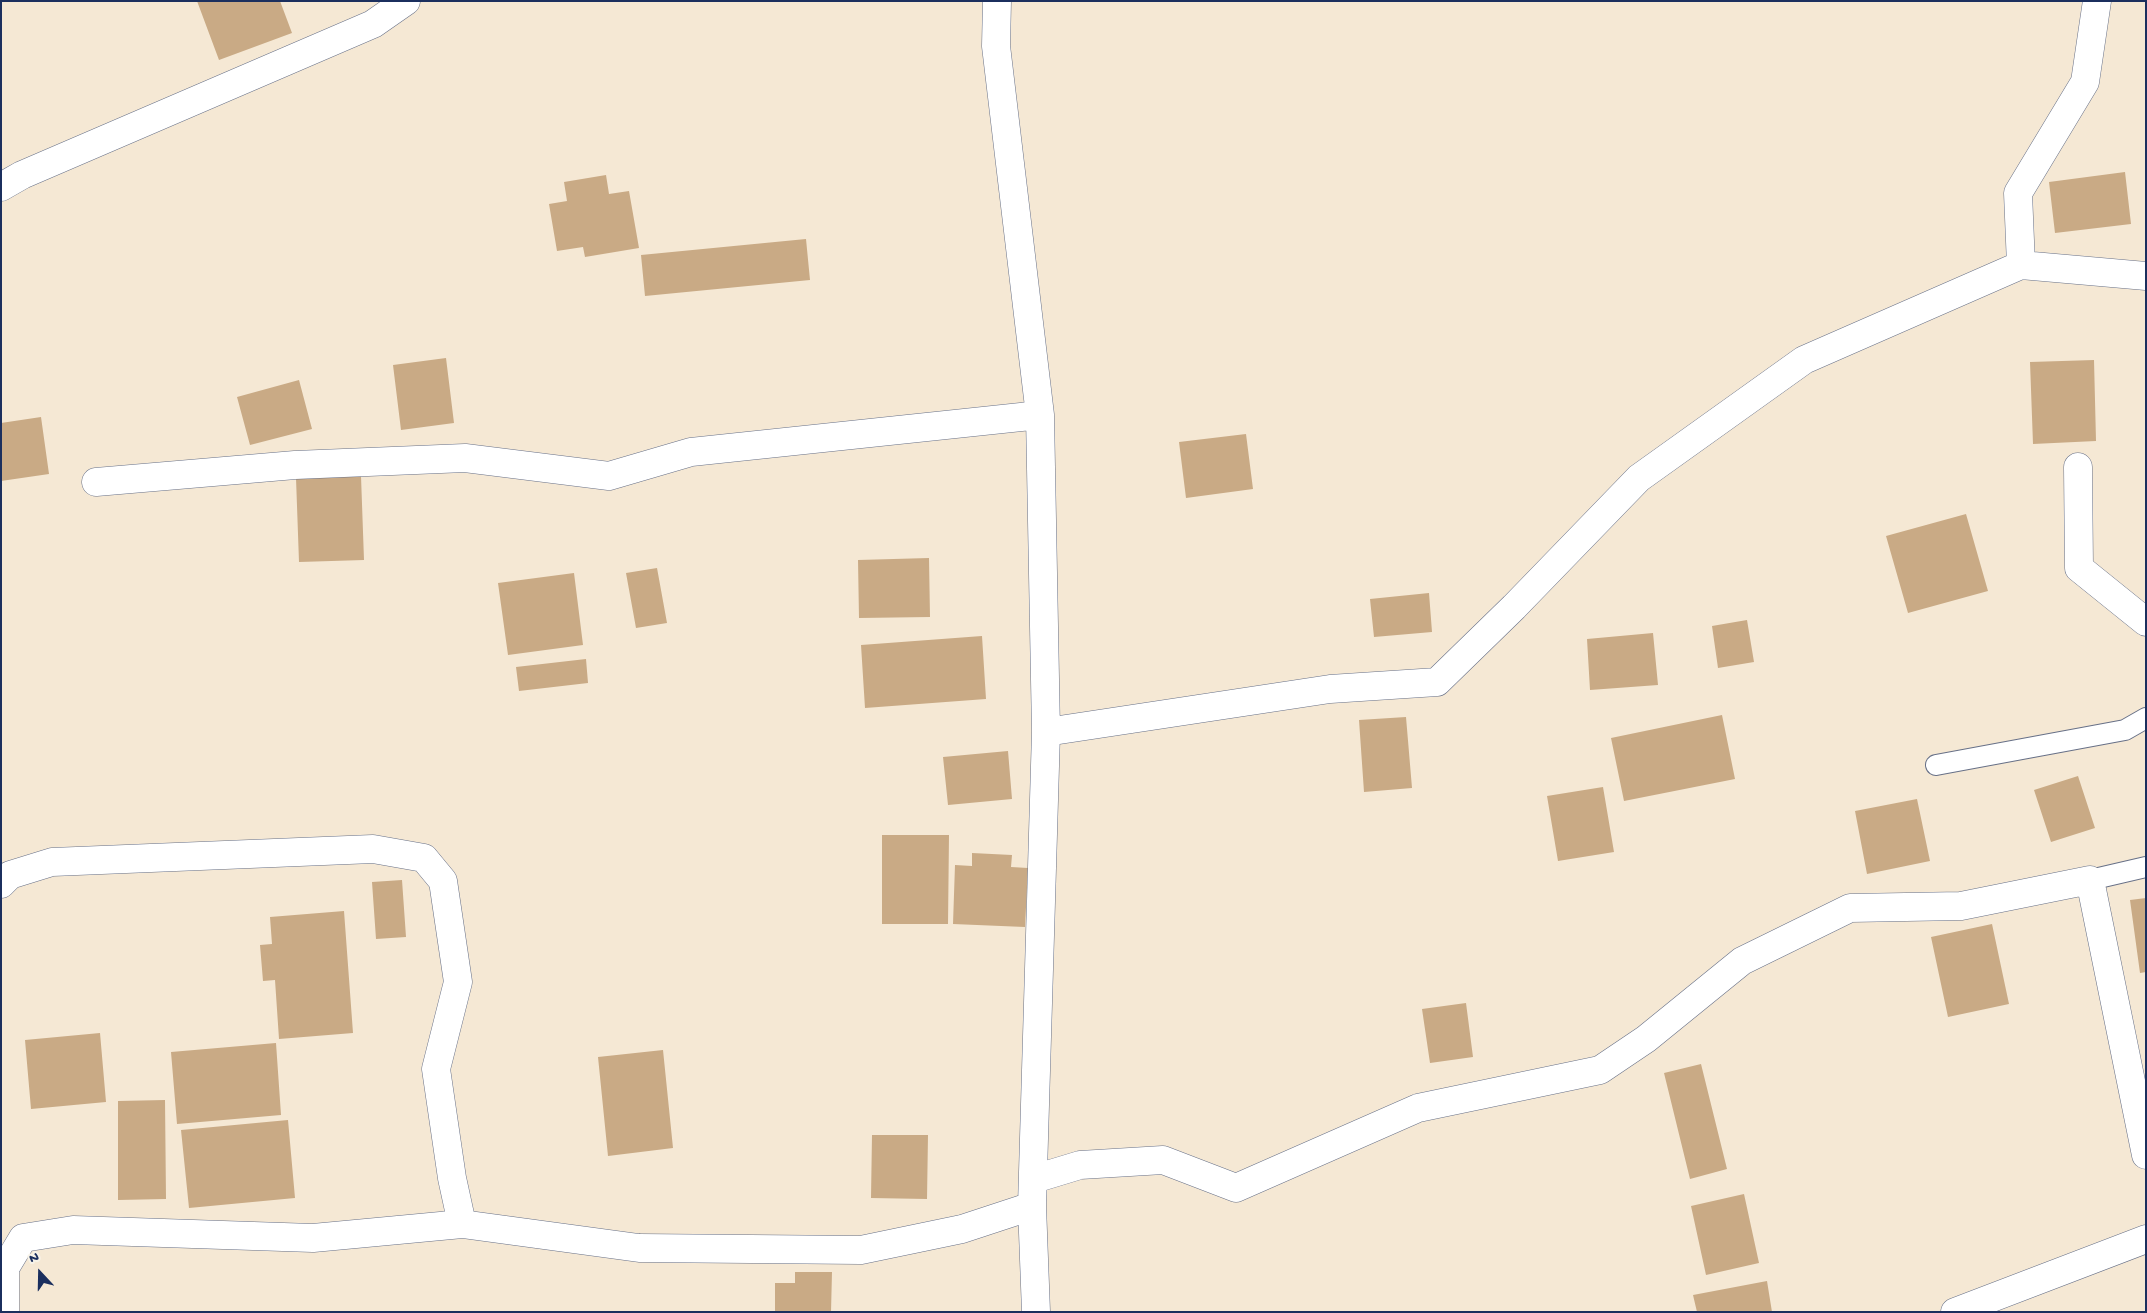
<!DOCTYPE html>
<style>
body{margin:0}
#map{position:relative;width:2147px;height:1313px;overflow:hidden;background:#f5e8d4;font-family:"Gochi Hand",sans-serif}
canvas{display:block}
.frame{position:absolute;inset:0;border:2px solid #1b2f5e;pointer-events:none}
.north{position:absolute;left:15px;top:1248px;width:50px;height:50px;-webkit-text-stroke:4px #f7f3e8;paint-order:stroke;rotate:339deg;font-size:14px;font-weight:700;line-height:20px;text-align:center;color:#1b2f5e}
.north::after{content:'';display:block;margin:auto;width:18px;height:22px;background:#1b2f5e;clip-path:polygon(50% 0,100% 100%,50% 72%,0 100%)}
</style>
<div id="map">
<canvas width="2147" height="1313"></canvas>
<div class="frame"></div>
<div class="north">N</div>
</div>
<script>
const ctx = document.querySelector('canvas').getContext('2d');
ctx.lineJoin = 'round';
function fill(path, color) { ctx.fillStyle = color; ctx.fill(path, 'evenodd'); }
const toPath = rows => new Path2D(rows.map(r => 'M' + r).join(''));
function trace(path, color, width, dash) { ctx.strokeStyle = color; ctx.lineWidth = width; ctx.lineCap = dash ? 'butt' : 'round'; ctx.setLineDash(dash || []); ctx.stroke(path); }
fill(toPath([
 [197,1,280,1,292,33,219,60],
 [2125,172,2131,224,2055,233,2049,182],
 [606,175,609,194,629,191,639,248,585,257,583,247,557,251,549,204,567,201,564,182],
 [806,239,810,280,645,296,641,255],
 [446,358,454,423,401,430,393,365],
 [2094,360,2096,441,2033,444,2030,362],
 [299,380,312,429,250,445,237,397],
 [41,417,49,474,1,481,1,423],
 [1246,434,1253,489,1186,498,1179,442],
 [361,476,364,560,299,562,296,478],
 [1966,514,1988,591,1908,613,1886,536],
 [929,558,930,617,859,618,858,560],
 [657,568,667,623,636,628,626,573],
 [574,573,583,645,508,655,498,583],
 [1429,593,1432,632,1374,637,1370,599],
 [1747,620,1754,662,1718,668,1712,626],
 [1653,633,1658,685,1590,690,1587,639],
 [982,636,986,699,865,708,861,645],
 [586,659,588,683,519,691,516,667],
 [1722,715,1735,779,1624,801,1611,738],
 [1406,717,1412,788,1364,792,1359,720],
 [1008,751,1012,799,948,805,943,757],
 [2078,776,2095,828,2051,842,2034,790],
 [1603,787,1614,852,1558,861,1547,796],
 [1917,799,1930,861,1867,874,1855,811],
 [882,835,949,835,948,924,882,924],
 [972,853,1012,855,1011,867,1028,868,1025,927,953,924,955,865,972,866],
 [402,880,406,937,376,939,372,882],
 [2146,898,2146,972,2140,973,2130,900],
 [344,911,353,1033,279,1039,275,980,263,981,260,945,272,944,270,917],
 [1992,924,2009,1004,1948,1017,1931,937],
 [1466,1003,1473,1057,1430,1063,1422,1009],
 [100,1033,106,1102,31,1109,25,1040],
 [276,1043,281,1115,177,1124,171,1052],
 [663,1050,673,1148,608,1156,598,1057],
 [1701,1064,1727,1169,1690,1179,1664,1073],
 [165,1100,166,1199,118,1200,118,1101],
 [288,1120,295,1198,189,1208,181,1130],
 [872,1135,928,1135,927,1199,871,1198],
 [1744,1194,1759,1263,1706,1275,1691,1206],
 [795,1272,832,1272,831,1312,775,1312,775,1283,795,1283],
 [1767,1281,1772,1312,1697,1312,1693,1295]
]), '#c9aa85');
const service = toPath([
 [1936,765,2125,730,2146,718],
 [2090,880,2146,867]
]);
const minor = toPath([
 [997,1,996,46,1040,415,1046,732,1032,1206,1036,1312],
 [1,187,22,175,373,24,406,1],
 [2021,265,2018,193,2085,82,2097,1],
 [2078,467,2079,568,2146,622],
 [96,482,295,465,465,458,609,476,691,452,1040,415],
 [1046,732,1330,689,1437,682,1514,607,1639,478,1804,360,2021,265,2146,276],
 [1,884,10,875,52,862,373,849,424,858,443,881,458,982,436,1069,452,1178,462,1224],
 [1034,1179,1080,1165,1163,1160,1236,1188,1418,1108,1600,1070,1646,1039,1742,961,1850,908,1961,906,2090,880,2146,1155],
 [5,1312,5,1268,23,1238,73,1230,313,1238,462,1224,639,1248,861,1250,962,1229,1032,1206],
 [1955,1312,2146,1239]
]);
trace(service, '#677087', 22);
trace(minor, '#677087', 29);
trace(service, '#fff', 20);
trace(minor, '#fff', 28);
</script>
